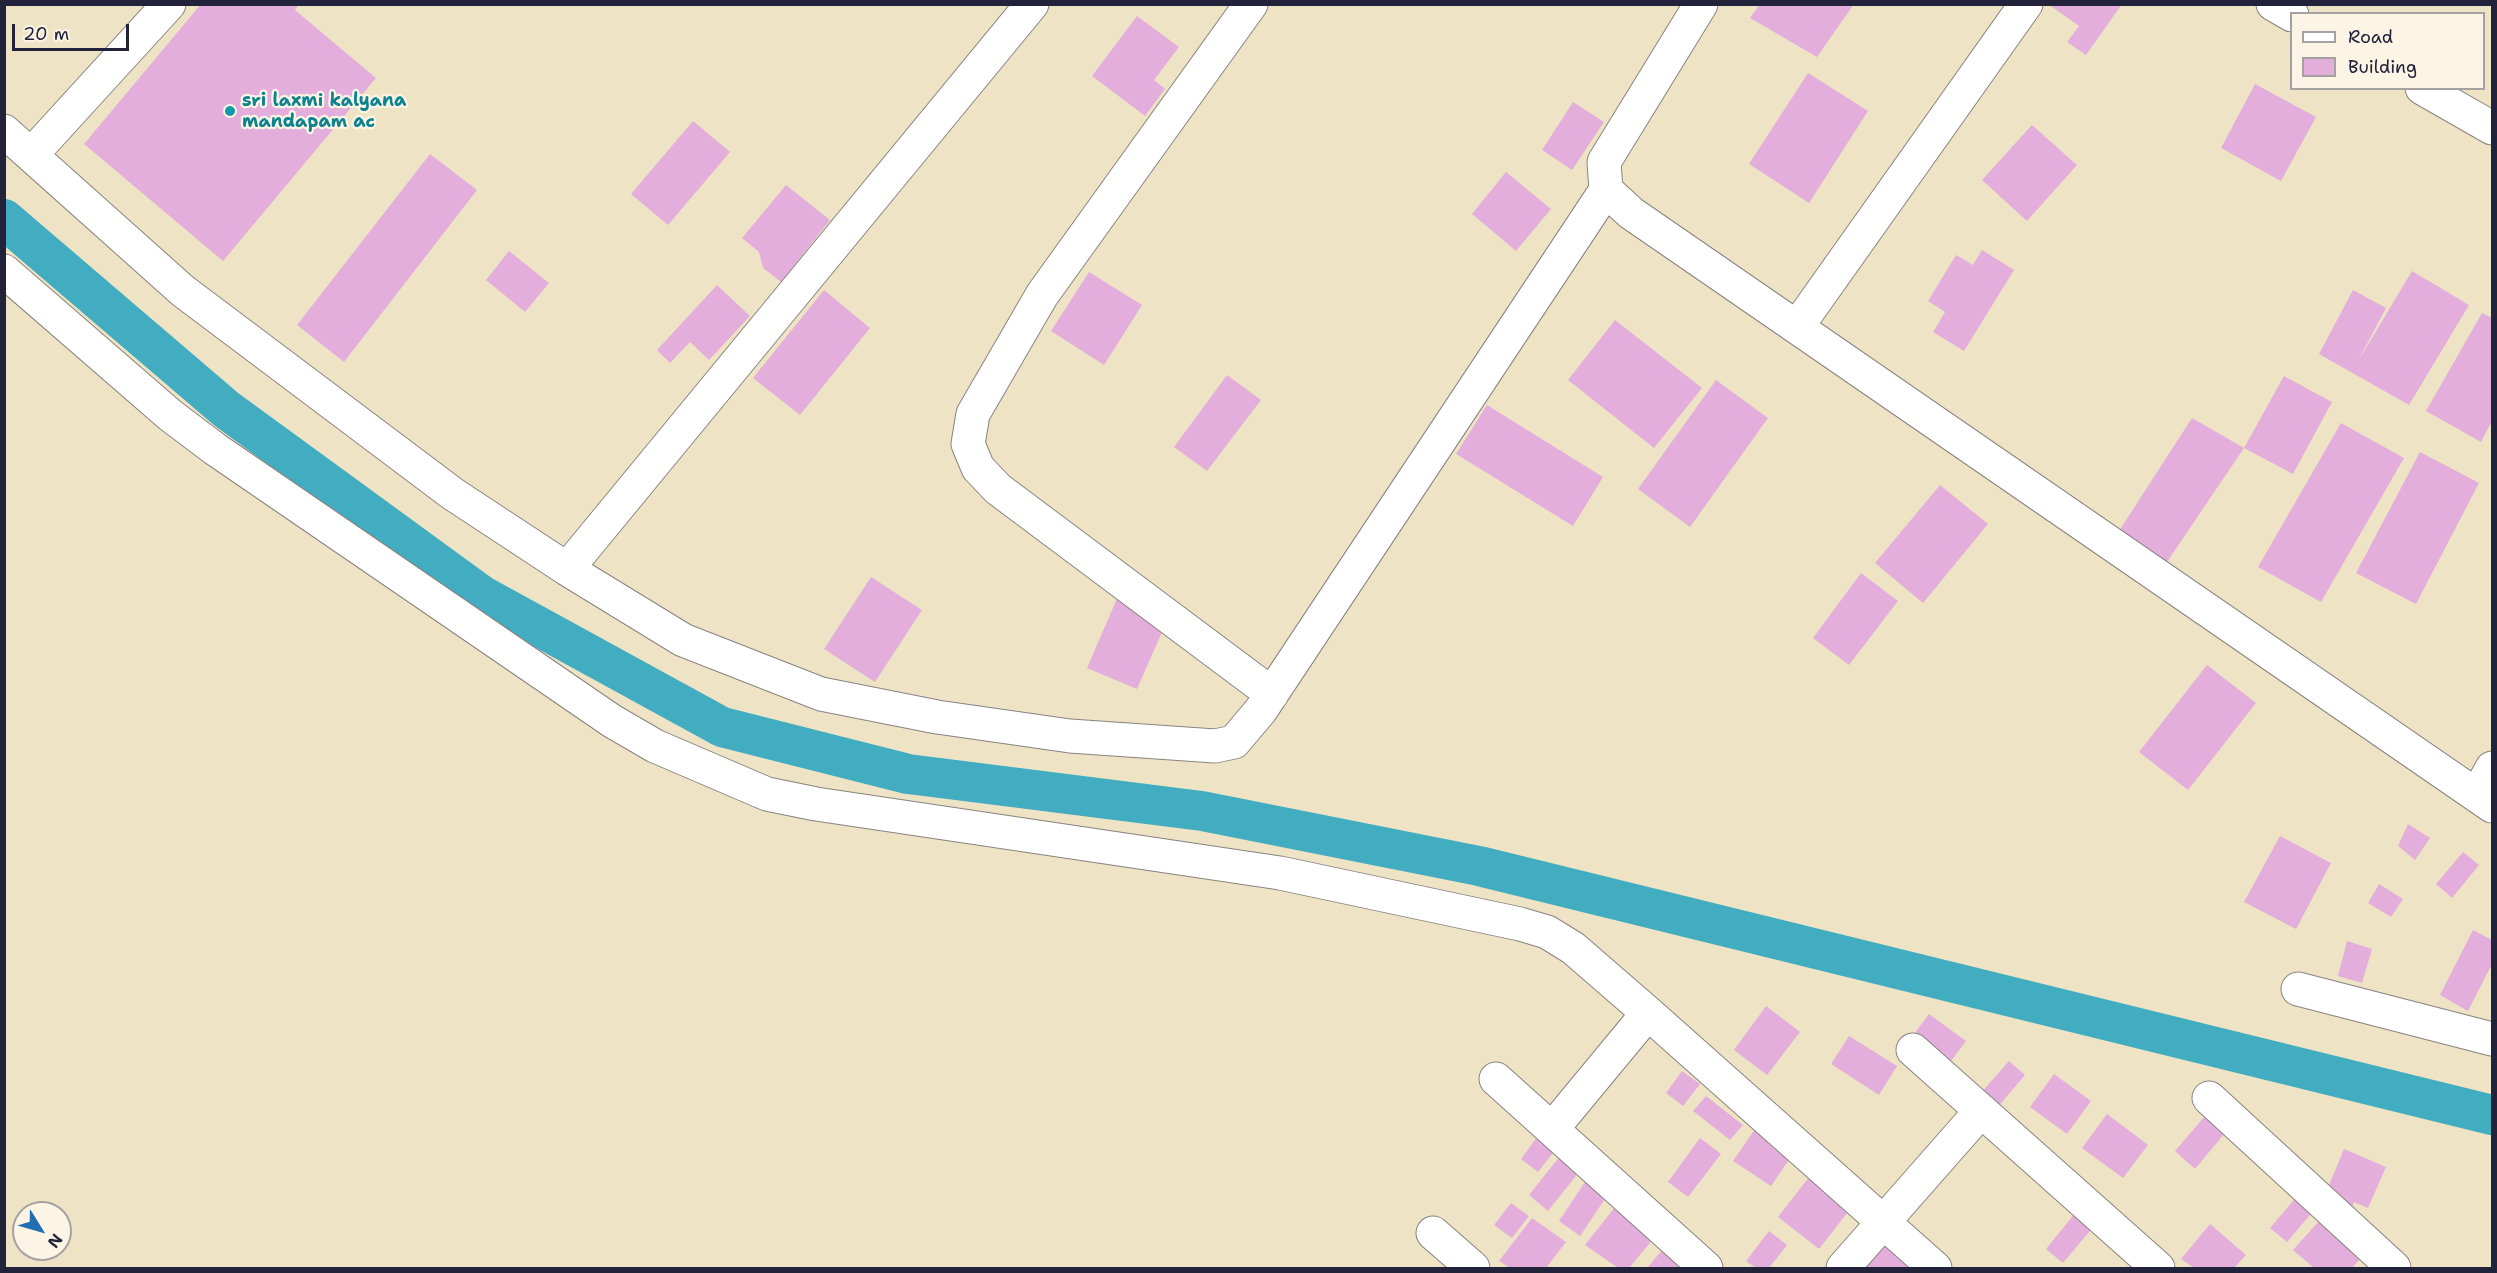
<!DOCTYPE html>
<style>
body{margin:0}
#map{position:relative;width:2497px;height:1273px;overflow:hidden;background:#eee4c5;font-family:"Shantell Sans",sans-serif}
canvas{display:block}
.frame{position:absolute;inset:0;border:6px solid #22223b;pointer-events:none}
.legend{position:absolute;left:2290px;top:12px;width:195px;height:78px;box-sizing:border-box;background:#fcf5e5;border:2px solid #a5a1a1;margin:0;padding:8px 10px;list-style:none;font-size:18px;color:#22223b}
.legend li{display:flex;align-items:center;gap:12px;height:30px}
.legend b{width:30px;border:2px solid #a5a1a1}
.north{position:absolute;left:12px;top:1201px;width:60px;height:60px;box-sizing:border-box;background:#fcf5e5;border:2px solid #a5a1a1;border-radius:50%;rotate:127deg;font-size:16px;font-weight:700;line-height:24px;text-align:center;color:#22223b}
.north::after{content:'';display:block;margin:auto;width:21px;height:27px;background:#1f6fb2;clip-path:polygon(50% 0,100% 100%,50% 72%,0 100%)}
.scale{position:absolute;left:12px;top:24px;width:117px;height:27px;box-sizing:border-box;border:3px solid #22223b;border-top:0;padding-left:8px;font-size:18px;line-height:21px;white-space:nowrap;color:#22223b;-webkit-text-stroke:4px #fcf5e5;paint-order:stroke}
</style>
<div id="map">
<canvas width="2497" height="1273"></canvas>
<div class="frame"></div>
<ul class="legend">
<li><b style="height:8px;background:#fff"></b>Road</li>
<li><b style="height:16px;background:#e3aedb"></b>Building</li>
</ul>
<div class="north">N</div>
<div class="scale">20 m</div>
</div>
<script>
const ctx = document.querySelector('canvas').getContext('2d');
ctx.lineJoin = 'round';
const toPath = rows => new Path2D(rows.map(r => 'M' + r).join(''));
function trace(path, color, width, dash) { ctx.strokeStyle = color; ctx.lineWidth = width; ctx.lineCap = dash ? 'butt' : 'round'; ctx.setLineDash(dash || []); ctx.stroke(path); }
function fill(path, color) { ctx.fillStyle = color; ctx.fill(path, 'evenodd'); }
function label(font, color, halo, rows, align = 'center') {
  ctx.font = font + ' "Shantell Sans",sans-serif'; ctx.lineWidth = 4.5; ctx.setLineDash([]); ctx.textBaseline = 'middle'; ctx.strokeStyle = halo; ctx.fillStyle = color; for (const [text, x, y, turn = 0] of rows) {
    ctx.save(); ctx.translate(x, y); ctx.rotate((+turn || 0) * Math.PI / 180); ctx.textAlign = isNaN(turn) ? turn : align; if (halo) ctx.strokeText(text, 0, 0); ctx.fillText(text, 0, 0); ctx.restore();
  }
}
trace(toPath([
 [4,219,226,409,481,595,722,727,908,774,1202,811,1479,866,2492,1115]
]), '#42acc1', 40);
fill(toPath([
 [201,4,299,4,295,10,376,78,223,261,84,144],
 [1760,4,1854,4,1817,57,1750,18],
 [2048,4,2122,4,2086,55,2067,42,2079,26],
 [1137,16,1179,47,1154,80,1165,89,1145,116,1092,76],
 [1808,73,1868,111,1809,203,1749,164],
 [2255,84,2316,117,2281,181,2221,148],
 [1573,102,1604,122,1572,170,1542,150],
 [693,121,730,152,668,225,631,194],
 [2032,125,2077,165,2027,221,1982,180],
 [430,154,477,190,344,362,297,325],
 [1506,172,1551,209,1516,251,1472,214],
 [786,185,830,220,781,282,763,268,759,252,742,238],
 [1982,250,2014,270,1964,351,1933,332,1945,312,1928,301,1956,255,1973,265],
 [509,251,549,283,525,312,486,280],
 [2412,271,2469,305,2409,405,2319,354,2353,290,2386,308,2357,363],
 [1089,272,1142,305,1104,365,1051,331],
 [717,285,750,316,709,360,690,342,670,363,657,350],
 [824,290,870,328,800,415,753,378],
 [2482,313,2492,318,2492,421,2481,442,2426,411],
 [1615,320,1702,388,1654,448,1568,380],
 [1227,375,1261,400,1207,471,1174,447],
 [2284,376,2332,402,2293,474,2244,448],
 [1716,380,1768,418,1690,527,1638,489],
 [1487,405,1603,477,1573,526,1456,454],
 [2192,418,2244,448,2167,562,2119,531],
 [2341,423,2404,458,2321,602,2258,567],
 [2420,452,2479,483,2416,604,2356,573],
 [1940,485,1988,524,1923,603,1875,563],
 [1861,573,1898,601,1849,665,1813,638],
 [871,577,922,610,875,682,824,649],
 [1122,587,1166,623,1137,689,1087,668],
 [2207,665,2256,703,2188,790,2139,752],
 [2408,824,2430,838,2415,860,2398,846],
 [2280,836,2331,863,2296,929,2244,902],
 [2463,852,2479,865,2452,898,2436,884],
 [2379,884,2403,899,2391,917,2368,903],
 [2473,930,2492,940,2492,964,2468,1011,2440,995],
 [2347,941,2372,949,2362,983,2338,976],
 [1766,1006,1800,1032,1767,1075,1734,1050],
 [1929,1014,1966,1041,1951,1061,1914,1034],
 [1849,1036,1897,1066,1879,1095,1831,1064],
 [2009,1061,2025,1075,1997,1108,1981,1093],
 [1682,1071,1700,1084,1683,1106,1666,1093],
 [2054,1074,2091,1101,2067,1134,2030,1107],
 [1706,1096,1743,1125,1730,1140,1693,1111],
 [2107,1114,2148,1145,2123,1178,2082,1148],
 [2205,1116,2225,1133,2195,1169,2175,1151],
 [1755,1129,1793,1154,1771,1186,1733,1161],
 [1537,1137,1555,1150,1538,1172,1521,1159],
 [1700,1138,1721,1154,1688,1197,1668,1182],
 [2344,1149,2386,1167,2368,1208,2354,1202,2350,1212,2338,1207,2343,1197,2327,1190],
 [1564,1151,1583,1167,1548,1211,1529,1195],
 [1810,1176,1851,1208,1819,1249,1778,1217],
 [1587,1179,1609,1193,1580,1236,1559,1221],
 [2298,1195,2315,1209,2287,1242,2270,1228],
 [1511,1203,1529,1216,1512,1238,1494,1225],
 [1615,1207,1654,1238,1629,1268,1618,1268,1585,1245],
 [2076,1212,2094,1226,2063,1263,2046,1249],
 [1532,1218,1566,1242,1546,1268,1510,1268,1499,1261],
 [2319,1221,2360,1259,2352,1268,2314,1268,2293,1250],
 [2210,1224,2246,1255,2234,1268,2194,1268,2181,1259],
 [1769,1231,1787,1245,1769,1268,1756,1268,1746,1261],
 [1887,1239,1920,1268,1861,1268],
 [1664,1248,1690,1268,1647,1268]
]), '#e3aedb');
const minor = toPath([
 [1251,4,1042,295,973,414,968,444,978,468,998,489,1272,694],
 [2273,4,2292,15],
 [2422,88,2492,128],
 [4,131,183,291,453,494,567,569,683,640,821,694,937,717,1070,736,1215,746,1234,742,1261,710,1606,190],
 [31,155,169,4],
 [4,271,170,415,215,449,612,721,655,746,767,794,816,804,1280,873,1520,924,1547,932,1573,948,1648,1013,1935,1268],
 [1797,327,2026,4],
 [567,569,1032,4],
 [2477,795,2492,768],
 [2298,989,2492,1039],
 [1913,1050,2158,1268],
 [1496,1079,1706,1268],
 [2209,1098,2394,1268],
 [1552,1129,1648,1013],
 [1433,1233,1473,1268],
 [1843,1268,1981,1111]
]);
const major = toPath([
 [1701,4,1604,162,1606,190,1631,213,2492,806]
]);
trace(minor, '#888380', 35);
trace(major, '#888380', 35);
trace(minor, '#fff', 33);
trace(major, '#fff', 33);
for (const [x, y, r, color] of [
 [230,111,6,"#0f9aa8"]
]) { const dot = new Path2D(); dot.arc(x, y, r, 0, 2 * Math.PI); ctx.fillStyle = color; ctx.fill(dot); trace(dot, '#fcf5e5', 2); }
label('bold 18px', '#0d838f', '#fcf5e5', [
 ["sri laxmi kalyana",242,101],
 ["mandapam ac",242,122]
], 'left');
</script>
